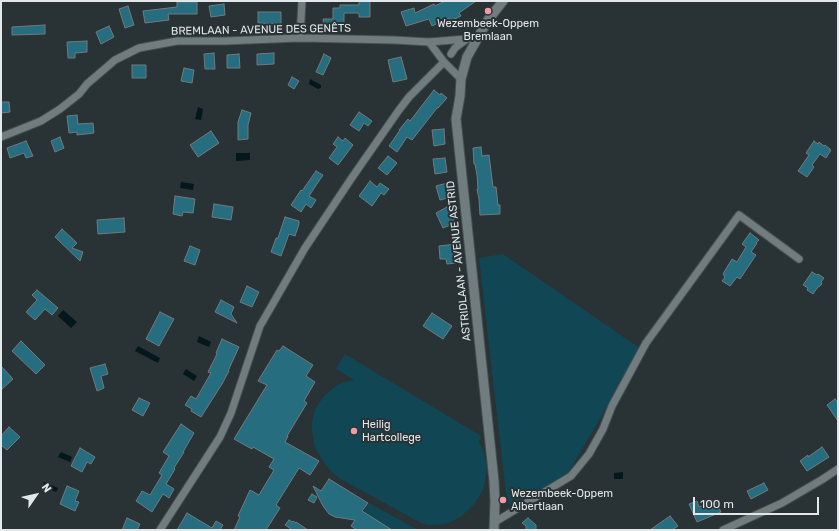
<!DOCTYPE html>
<meta charset="utf-8">
<style>
body{margin:0}
#map{position:relative;width:839px;height:531px;overflow:hidden;background:#293234;font-family:Rubik,sans-serif}
canvas{display:block}
.frame{position:absolute;inset:0;border:2px solid #e2e7e9;pointer-events:none}
.north{position:absolute;left:16px;top:475px;width:40px;height:40px;-webkit-text-stroke:3px #293234;paint-order:stroke;rotate:56deg;font-size:11px;font-weight:700;line-height:16px;text-align:center;color:#e2e7e9}
.north::after{content:'';display:block;margin:auto;width:14px;height:18px;background:#e2e7e9;clip-path:polygon(50% 0,100% 100%,50% 72%,0 100%)}
.scale{position:absolute;left:693px;top:497px;width:126px;height:18px;box-sizing:border-box;border:2px solid #e2e7e9;border-top:0;padding-left:5px;font-size:12px;line-height:14px;white-space:nowrap;color:#e2e7e9;-webkit-text-stroke:3px #293234;paint-order:stroke}
</style>
<div id="map">
<canvas width="839" height="531"></canvas>
<div class="frame"></div>
<div class="north">N</div>
<div class="scale">100 m</div>
</div>
<script>
const ctx = document.querySelector('canvas').getContext('2d');
ctx.lineJoin = 'round';
function fill(path, color) { ctx.fillStyle = color; ctx.fill(path, 'evenodd'); }
const toPath = rows => new Path2D(rows.map(r => 'M' + r).join(''));
function trace(path, color, width, dash) { ctx.strokeStyle = color; ctx.lineWidth = width; ctx.lineCap = dash ? 'butt' : 'round'; ctx.setLineDash(dash || []); ctx.stroke(path); }
function label(font, color, halo, rows, align = 'center') {
  ctx.font = font + ' Rubik,sans-serif'; ctx.lineWidth = 4; ctx.setLineDash([]); ctx.textBaseline = 'middle'; ctx.strokeStyle = halo; ctx.fillStyle = color; for (const [text, x, y, turn = 0] of rows) {
    ctx.save(); ctx.translate(x, y); ctx.rotate((+turn || 0) * Math.PI / 180); ctx.textAlign = isNaN(turn) ? turn : align; if (halo) ctx.strokeText(text, 0, 0); ctx.fillText(text, 0, 0); ctx.restore();
  }
}
fill(toPath([
 [503,254,641,349,568,473,511,508,506,493,479,258],
 [345,354,481,436,479,442,484,452,487,467,485,482,483,490,474,504,467,511,460,517,453,521,445,524,435,525,428,525,421,523,339,478,331,471,325,464,317,451,314,444,312,430,312,422,315,409,324,396,337,385,345,382,354,380,336,369],
 [369,503,418,530,383,530,363,513]
]), '#114755');
fill(toPath([
 [310,79,321,85,321,88,318,89,309,84],
 [198,107,203,109,201,120,195,119],
 [236,153,250,153,250,160,236,161],
 [181,182,194,184,193,190,180,188],
 [63,310,77,322,71,328,58,316],
 [199,336,211,342,209,347,197,342],
 [138,346,160,358,158,363,135,351],
 [186,369,197,376,194,381,183,374],
 [61,452,72,457,70,462,58,457],
 [623,472,623,479,614,479,614,473],
 [44,482,58,488,56,492,42,486]
]), '#03171d');
const building = toPath([
 [359,1,370,1,370,17,359,17,359,13,344,13,344,24,334,24,334,26,324,26,323,19,333,19,333,8,340,8,340,5,359,5,359,1],
 [445,1,476,1,459,13,461,16,450,21,449,18,432,26,429,19,406,26,401,12,414,8,415,13,434,4,435,6,445,1],
 [177,2,197,2,197,14,168,14,169,20,145,23,143,11,177,7,177,2],
 [224,4,225,15,211,17,209,6,224,4],
 [128,6,134,25,125,28,119,9,128,6],
 [258,12,281,12,281,24,258,23,258,12],
 [45,25,45,34,12,35,12,27,45,25],
 [109,26,114,37,101,44,96,32,109,26],
 [87,41,87,52,75,53,75,58,68,58,67,42,87,41],
 [214,53,215,69,205,69,204,54,214,53],
 [274,53,274,64,257,65,257,54,274,53],
 [239,54,240,68,227,68,227,55,239,54],
 [324,54,331,58,323,75,316,72,324,54],
 [401,57,407,79,393,82,388,60,401,57],
 [132,65,146,65,146,78,132,78,132,65],
 [184,68,194,70,192,83,181,81,184,68],
 [292,77,299,81,294,89,288,85,292,77],
 [434,90,440,95,441,93,447,98,438,108,437,108,412,140,407,137,397,152,389,146,400,130,399,130,408,119,410,121,434,90],
 [1,102,9,102,10,112,1,113,1,102],
 [242,110,251,113,248,125,248,139,238,140,238,122,242,110],
 [359,112,372,121,368,126,364,123,359,131,350,125,359,112],
 [77,115,78,124,93,123,94,133,77,135,77,132,69,133,67,116,77,115],
 [444,129,445,144,434,146,432,130,444,129],
 [211,131,219,143,198,157,190,145,211,131],
 [60,137,64,148,55,152,51,141,60,137],
 [338,137,343,141,345,138,353,145,338,165,329,158,337,147,333,144,338,137],
 [26,141,33,156,26,158,24,153,10,158,7,148,26,141],
 [814,141,818,144,819,142,824,146,825,145,830,149,830,150,831,150,826,158,820,154,812,165,814,167,807,177,798,171,809,155,806,153,814,141],
 [481,147,482,156,489,155,493,187,496,187,498,205,500,205,500,214,480,215,479,199,477,189,478,189,477,175,475,164,474,164,473,148,481,147],
 [388,156,397,163,387,175,378,168,388,156],
 [445,158,447,172,435,174,433,159,445,158],
 [316,171,323,175,309,196,316,200,311,208,306,204,301,212,291,205,301,190,302,191,316,171],
 [370,181,377,187,380,183,389,189,384,195,381,193,372,206,359,196,370,181],
 [447,183,451,197,440,200,436,186,447,183],
 [175,196,195,199,193,213,183,212,182,216,173,214,175,196],
 [214,204,233,207,231,220,212,217,214,204],
 [447,207,455,223,443,228,436,213,447,207],
 [285,217,299,221,299,224,295,236,289,234,281,256,271,252,276,238,278,238,285,217],
 [124,218,125,232,98,234,97,220,124,218],
 [62,229,77,243,72,248,83,252,80,261,55,237,62,229],
 [750,233,759,240,756,243,757,243,751,252,756,255,740,279,737,277,730,286,722,281,725,277,723,274,732,259,737,262,746,247,742,244,750,233],
 [456,244,457,263,447,264,446,259,440,259,439,246,456,244],
 [190,246,200,250,195,265,184,261,190,246],
 [812,272,817,275,818,274,824,278,821,282,822,284,820,286,818,287,813,294,807,290,808,288,803,285,812,272],
 [247,286,259,292,252,307,240,302,247,286],
 [37,290,58,308,52,315,45,309,35,320,26,312,37,300,32,295,37,290],
 [221,300,234,307,231,314,237,323,215,312,221,300],
 [160,312,174,319,159,346,146,339,160,312],
 [432,313,452,326,443,339,423,326,432,313],
 [222,339,239,347,228,371,229,371,222,384,201,417,191,411,192,409,185,405,191,396,196,399,211,373,208,372,217,354,216,353,222,339],
 [21,341,45,365,36,374,12,351,21,341],
 [283,346,313,365,306,376,315,382,304,401,307,403,287,436,288,436,285,442,319,461,310,475,299,468,276,505,280,508,266,530,234,530,240,517,238,516,250,490,259,495,274,470,269,467,274,459,253,447,252,449,234,439,267,385,258,381,277,350,279,351,283,346],
 [105,364,108,374,101,376,104,388,97,391,90,368,105,364],
 [1,366,13,379,1,390,1,366],
 [139,398,150,403,143,416,132,410,139,398],
 [835,399,838,403,838,421,827,405,835,399],
 [181,424,194,433,183,452,184,452,174,468,175,469,166,484,174,489,169,498,163,494,152,512,136,501,142,491,150,495,162,475,159,473,169,456,163,452,181,424],
 [9,427,20,437,7,450,1,445,1,436,9,427],
 [822,447,829,457,807,471,800,461,808,455,808,457,822,447],
 [80,448,95,457,91,464,87,462,82,472,71,466,80,448],
 [329,479,368,503,362,511,392,530,357,530,351,526,355,520,335,517,329,514,323,506,313,486,321,491,329,479],
 [764,483,768,490,751,499,747,491,764,483],
 [67,486,79,491,75,501,79,502,75,511,60,504,67,486],
 [312,494,317,497,314,503,308,500,312,494],
 [715,500,721,512,697,522,689,504,697,501,699,507,715,500],
 [187,513,212,528,216,521,223,525,220,530,177,530,187,513],
 [670,516,678,526,672,530,650,530,670,516],
 [127,518,140,524,137,530,122,530,127,518],
 [528,518,536,525,536,530,526,530,526,526,522,523,528,518],
 [289,520,292,522,293,521,296,523,296,522,308,530,291,530,291,529,285,525,289,520]
]);
fill(building, '#266d80');
trace(building, '#707b7e', 1);
const minor = toPath([
 [300,38,302,1],
 [429,42,444,62,461,79],
 [451,54,455,48,467,39],
 [1,137,41,121,60,109,79,94,87,84,115,60,139,48,177,41,224,41,300,38,394,40,429,42,478,38],
 [495,522,571,476,589,454,603,429,612,406,646,343,739,215,799,259],
 [160,530,220,437,231,413,260,326,305,248,351,179,399,110,409,97,444,62],
 [723,530,782,503,823,479,838,469]
]);
const tertiary = toPath([
 [494,530,495,501,494,481,456,119,460,96,461,79,467,57,488,20,503,1]
]);
trace(minor, '#474f51', 9);
trace(tertiary, '#474f51', 11);
trace(minor, '#717c7f', 7);
trace(tertiary, '#717c7f', 9);
for (const [x, y, r, color] of [
 [488,11,4,"#f39aa9"],
 [354,431,4,"#f39aa9"],
 [503,500,4,"#f39aa9"]
]) { const dot = new Path2D(); dot.arc(x, y, r, 0, 2 * Math.PI); ctx.fillStyle = color; ctx.fill(dot); trace(dot, '#293234', 1.5); }
label('11px', '#e2e7e9', '#293234', [
 ["Wezembeek-Oppem",488,24,"center"],
 ["Bremlaan",488,37,"center"],
 ["Heilig",362,425],
 ["Hartcollege",362,438],
 ["Wezembeek-Oppem",511,494],
 ["Albertlaan",511,507]
], 'left');
label('11px', '#e2e7e9', '#293234', [
 ["BREMLAAN - AVENUE DES GENÊTS",261,30,-1],
 ["ASTRIDLAAN - AVENUE ASTRID",459,261,-96]
]);
</script>
